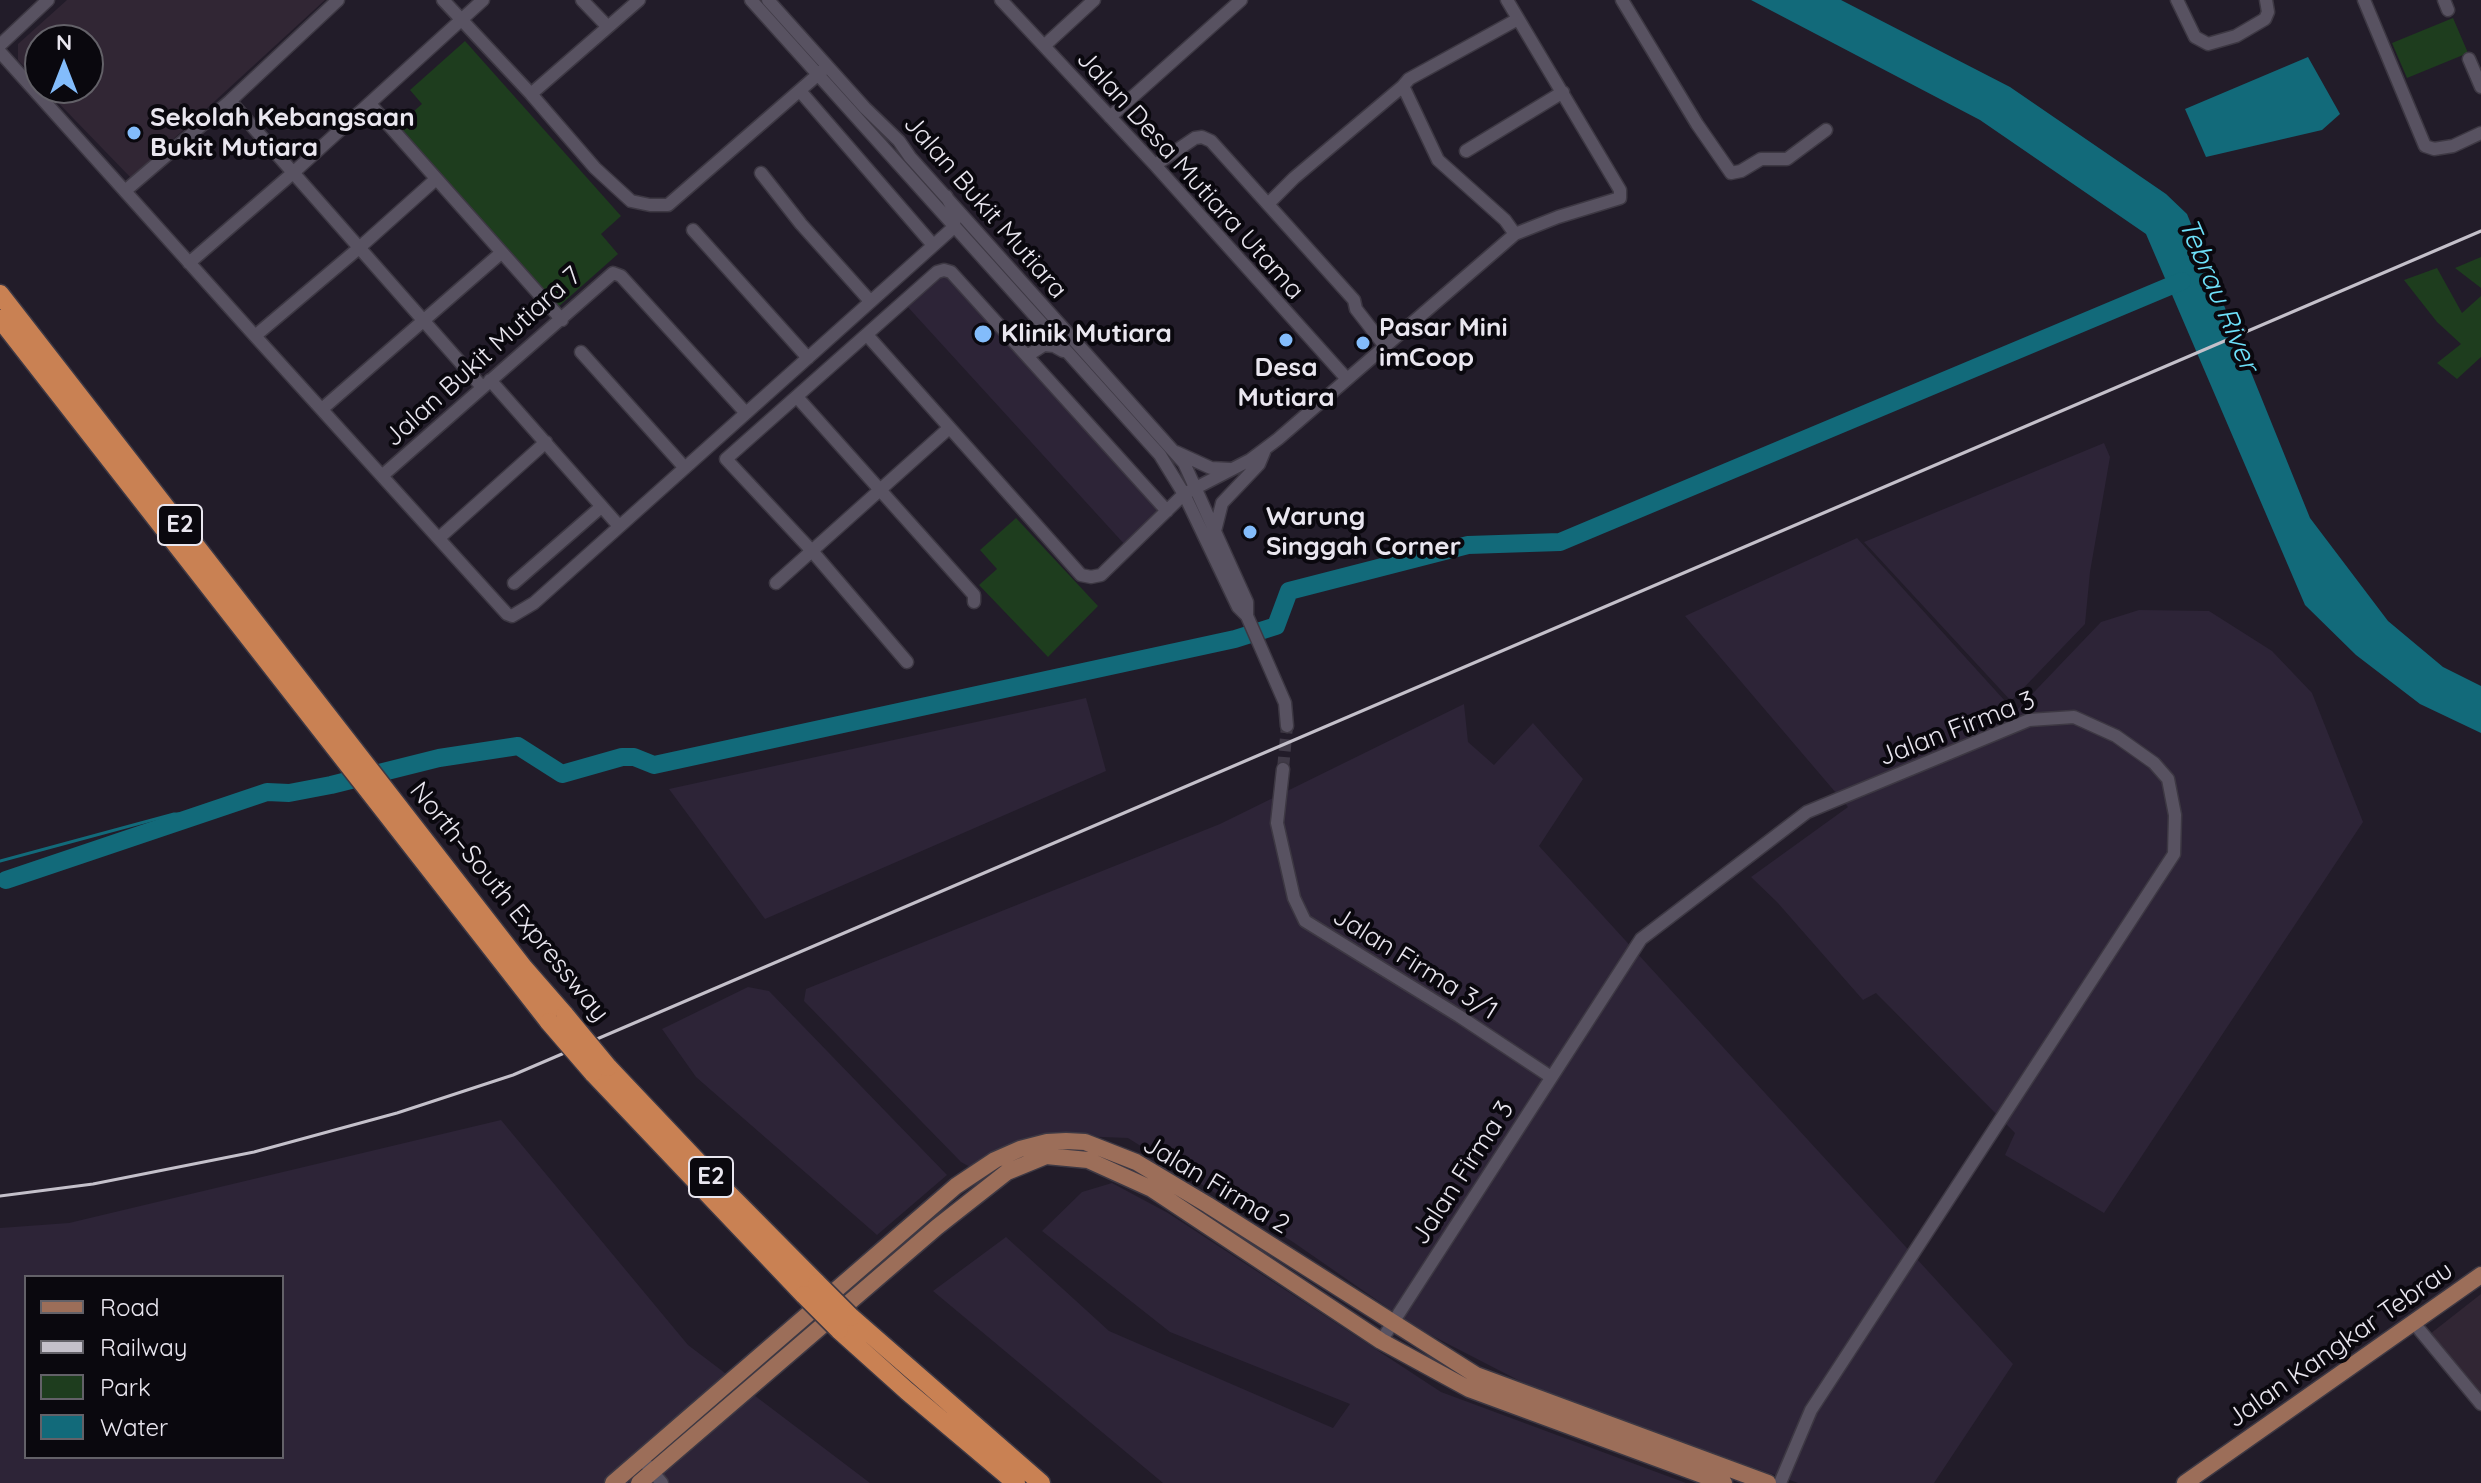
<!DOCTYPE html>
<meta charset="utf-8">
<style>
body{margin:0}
#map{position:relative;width:2481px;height:1483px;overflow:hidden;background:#221c29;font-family:Quicksand,sans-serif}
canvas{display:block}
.legend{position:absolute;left:24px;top:1275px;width:260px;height:184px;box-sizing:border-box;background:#0a080e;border:2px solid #636168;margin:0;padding:10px 14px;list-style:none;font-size:24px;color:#e9e6ef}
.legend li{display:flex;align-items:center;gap:16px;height:40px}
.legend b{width:40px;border:2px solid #636168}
.north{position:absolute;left:24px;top:24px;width:80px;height:80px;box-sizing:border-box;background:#0a080e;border:2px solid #636168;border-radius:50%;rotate:0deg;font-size:22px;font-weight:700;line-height:32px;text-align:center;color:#e9e6ef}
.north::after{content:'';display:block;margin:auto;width:28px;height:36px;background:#83bcfb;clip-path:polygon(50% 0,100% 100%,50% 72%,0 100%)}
</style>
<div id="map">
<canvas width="2481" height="1483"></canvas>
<ul class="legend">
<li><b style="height:10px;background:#9c6e59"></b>Road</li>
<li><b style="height:10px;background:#c4c0ca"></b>Railway</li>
<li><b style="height:22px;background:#1e3d1e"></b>Park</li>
<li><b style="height:22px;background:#126a7a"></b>Water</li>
</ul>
<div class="north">N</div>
</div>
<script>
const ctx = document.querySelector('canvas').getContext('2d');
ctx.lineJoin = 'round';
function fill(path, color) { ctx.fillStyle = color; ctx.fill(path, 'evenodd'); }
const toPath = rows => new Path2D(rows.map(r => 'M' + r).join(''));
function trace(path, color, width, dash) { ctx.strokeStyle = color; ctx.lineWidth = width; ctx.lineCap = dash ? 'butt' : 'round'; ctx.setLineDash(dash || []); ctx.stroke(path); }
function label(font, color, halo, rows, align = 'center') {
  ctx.font = font + ' Quicksand,sans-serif'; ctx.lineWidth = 8; ctx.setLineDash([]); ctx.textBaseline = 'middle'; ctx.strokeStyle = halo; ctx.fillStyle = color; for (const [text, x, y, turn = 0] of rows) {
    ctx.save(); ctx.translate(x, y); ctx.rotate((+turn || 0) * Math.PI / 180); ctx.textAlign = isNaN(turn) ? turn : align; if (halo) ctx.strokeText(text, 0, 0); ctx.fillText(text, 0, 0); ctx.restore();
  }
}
fill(toPath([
 [948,267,1167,505,1126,546,906,305],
 [2104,443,2110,457,2090,572,2085,624,2011,701,1864,542],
 [1857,538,2015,712,2101,622,2139,610,2209,611,2272,651,2312,693,2363,822,2104,1213,2005,1155,2015,1133,1876,993,1863,1000,1777,902,1751,877,1848,807,1685,616],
 [1086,698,1106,771,765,919,669,789],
 [1464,704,1468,742,1494,765,1533,723,1583,779,1539,846,2013,1364,1934,1483,1798,1483,1545,1394,1417,1328,1293,1242,1128,1138,1051,1135,1005,1150,970,1167,961,1162,804,1001,806,989,1220,824],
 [748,987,769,991,947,1175,877,1235,696,1077,662,1029],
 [501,1120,688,1345,870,1483,0,1483,0,1228,69,1223],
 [26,1277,282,1277,282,1457,26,1457],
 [1112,1183,1168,1213,1441,1392,1686,1483,1163,1483,933,1291,1006,1237,1109,1331,1333,1428,1350,1404,1170,1332,1042,1231,1082,1192]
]), '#2d2437');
fill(toPath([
 [67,0,325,0,131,178,44,88,88,88,88,40,40,40,40,83,18,60,18,44],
 [2481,1294,2481,1397,2430,1334]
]), '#312634');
fill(toPath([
 [2453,18,2468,53,2407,78,2392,43],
 [465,41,621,216,601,234,618,254,557,308,396,127,422,104,410,90],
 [2481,257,2481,288,2455,268],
 [2437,268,2462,313,2481,296,2481,357,2457,379,2437,363,2461,344,2437,322,2404,280],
 [1016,518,1098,606,1048,657,979,585,997,569,980,550]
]), '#1e3d1e');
fill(toPath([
 [1751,0,1841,0,2010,87,2166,194,2187,214,2310,518,2388,621,2443,667,2481,686,2481,733,2420,704,2356,655,2305,605,2146,234,1980,120],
 [2308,57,2340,114,2322,130,2206,157,2185,109]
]), '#126a7a');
trace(toPath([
 [0,861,174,814,202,814],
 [0,881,6,880]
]), '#126a7a', 3);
trace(toPath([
 [6,880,267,792,289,793,331,785,439,758,518,746,562,774,622,757,634,757,654,765,1235,639,1276,626,1289,591,1468,545,1560,542,2182,281]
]), '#126a7a', 18);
trace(toPath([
 [1283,769,1287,726]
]), '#403a47', 12, [12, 6]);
const minor = toPath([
 [443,0,531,94,595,168,631,201,650,205,668,205,822,71],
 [582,0,607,26],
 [751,0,1160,455,1184,494,1238,607,1247,616,1285,703,1287,726],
 [768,0,865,108,899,141,910,157,1184,463,1247,602,1247,616],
 [1001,0,1155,165,1347,379],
 [1622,0,1697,124,1731,173,1741,171,1761,159,1787,159,1826,130],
 [2177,0,2195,37,2208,44,2236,36,2265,19,2268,12,2266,0],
 [2364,0,2425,146,2434,149,2453,146,2481,133],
 [2444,0,2448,10],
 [0,45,48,0],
 [1044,46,1094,0],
 [0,52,255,336,507,614,512,616,534,603,954,227,955,212,946,196],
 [2469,59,2481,87],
 [1403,86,1409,79,1518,19],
 [800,91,933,245],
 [531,94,639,0],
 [230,101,482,387],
 [370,104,562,320],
 [1110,117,1241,0],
 [1466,151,1563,92],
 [1155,165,1195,138,1202,137,1211,141,1354,300,1356,309,1384,345],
 [761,173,801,224,870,301],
 [125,191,230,101,338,0],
 [1268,204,1294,178,1403,86,1438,160,1505,220,1515,234],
 [693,230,808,358],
 [189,263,294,172,483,0],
 [867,335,1081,575,1091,577,1101,575,1184,494,1250,460,1278,439,1515,234,1558,217,1620,198,1620,190,1507,0],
 [255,336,359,248,435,180],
 [581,352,685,468],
 [1027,356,1044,345,1054,346,1063,351],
 [490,380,619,526],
 [797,397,974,595,974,602],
 [322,409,501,253],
 [1176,452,1211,468,1230,469],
 [383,475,613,273,621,276,745,412],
 [1215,531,1222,503,1259,464,1264,452],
 [439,538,546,442],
 [514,583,601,507],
 [776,583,948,429],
 [907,662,812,551,726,459,937,272,944,270,951,272,1167,511],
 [1283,769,1277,823,1294,898,1305,921,1459,1016,1551,1077],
 [2413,1322,2481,1404],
 [1381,1341,1641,939,1807,812,2029,720,2074,717,2116,736,2154,763,2168,779,2175,815,2174,854,1811,1410,1780,1483],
 [647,1465,662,1483]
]);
const major = toPath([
 [613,1483,956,1186,995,1160,1020,1149,1047,1142,1066,1141,1085,1142,1136,1162,1208,1205,1476,1375,1768,1483],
 [639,1483,937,1227,1007,1172,1046,1156,1088,1160,1152,1189,1381,1341,1469,1389,1724,1483],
 [2185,1483,2481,1275]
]);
const highway = toPath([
 [0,294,524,968,565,1015],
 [0,319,549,1022],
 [608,1067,715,1180,817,1283],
 [593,1073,804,1295],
 [851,1317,1041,1483],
 [839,1330,907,1391,1016,1483]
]);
trace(minor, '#3d3843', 15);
trace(major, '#3d3843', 19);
trace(highway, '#3d3843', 21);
trace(minor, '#585261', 12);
trace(major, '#9c6e59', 16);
trace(highway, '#c98153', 18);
trace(toPath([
 [0,1196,93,1184,254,1152,397,1113,513,1075,2481,231]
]), '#c4c0ca', 3);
const highwayBridge = toPath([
 [565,1015,608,1067],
 [549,1022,593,1073],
 [817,1283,851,1317],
 [804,1295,839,1330]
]);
trace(highwayBridge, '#3d3843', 21, []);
trace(highwayBridge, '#c98153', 18);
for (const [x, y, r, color] of [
 [134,133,8,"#83bcfb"],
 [983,334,10,"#83bcfb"],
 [1286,340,8,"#83bcfb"],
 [1363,343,8,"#83bcfb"],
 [1250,532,8,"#83bcfb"]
]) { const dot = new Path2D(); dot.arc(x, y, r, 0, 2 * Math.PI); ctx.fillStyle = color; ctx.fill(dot); trace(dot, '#0a080e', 3); }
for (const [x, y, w] of [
 [180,525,44],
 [711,1177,44]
]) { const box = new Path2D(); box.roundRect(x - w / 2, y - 20, w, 40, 6); ctx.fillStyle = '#0a080e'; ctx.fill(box); trace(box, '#e9e6ef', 2); }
label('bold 24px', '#e9e6ef', null, [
 ["E2",180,525],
 ["E2",711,1177]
]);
label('bold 26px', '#e9e6ef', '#0a080e', [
 ["Sekolah Kebangsaan",150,118],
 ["Bukit Mutiara",150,148],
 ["Pasar Mini",1379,328],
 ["imCoop",1379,358],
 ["Klinik Mutiara",1001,334],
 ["Desa",1286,368,"center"],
 ["Mutiara",1286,398,"center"],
 ["Warung",1266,517],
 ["Singgah Corner",1266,547]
], 'left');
label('26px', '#e9e6ef', '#0a080e', [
 ["Jalan Desa Mutiara Utama",1190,175,48],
 ["Jalan Bukit Mutiara",985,207,49],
 ["Jalan Bukit Mutiara 7",483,357,-42],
 ["Jalan Firma 3",1957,729,-21],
 ["North–South Expressway",509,902,51],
 ["Jalan Firma 3/1",1415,964,32],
 ["Jalan Firma 3",1463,1173,-57],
 ["Jalan Firma 2",1216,1185,31],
 ["Jalan Kangkar Tebrau",2340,1345,-35]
]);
label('italic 28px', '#6ee2fb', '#0a080e', [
 ["Tebrau River",2218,295,67]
]);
</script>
